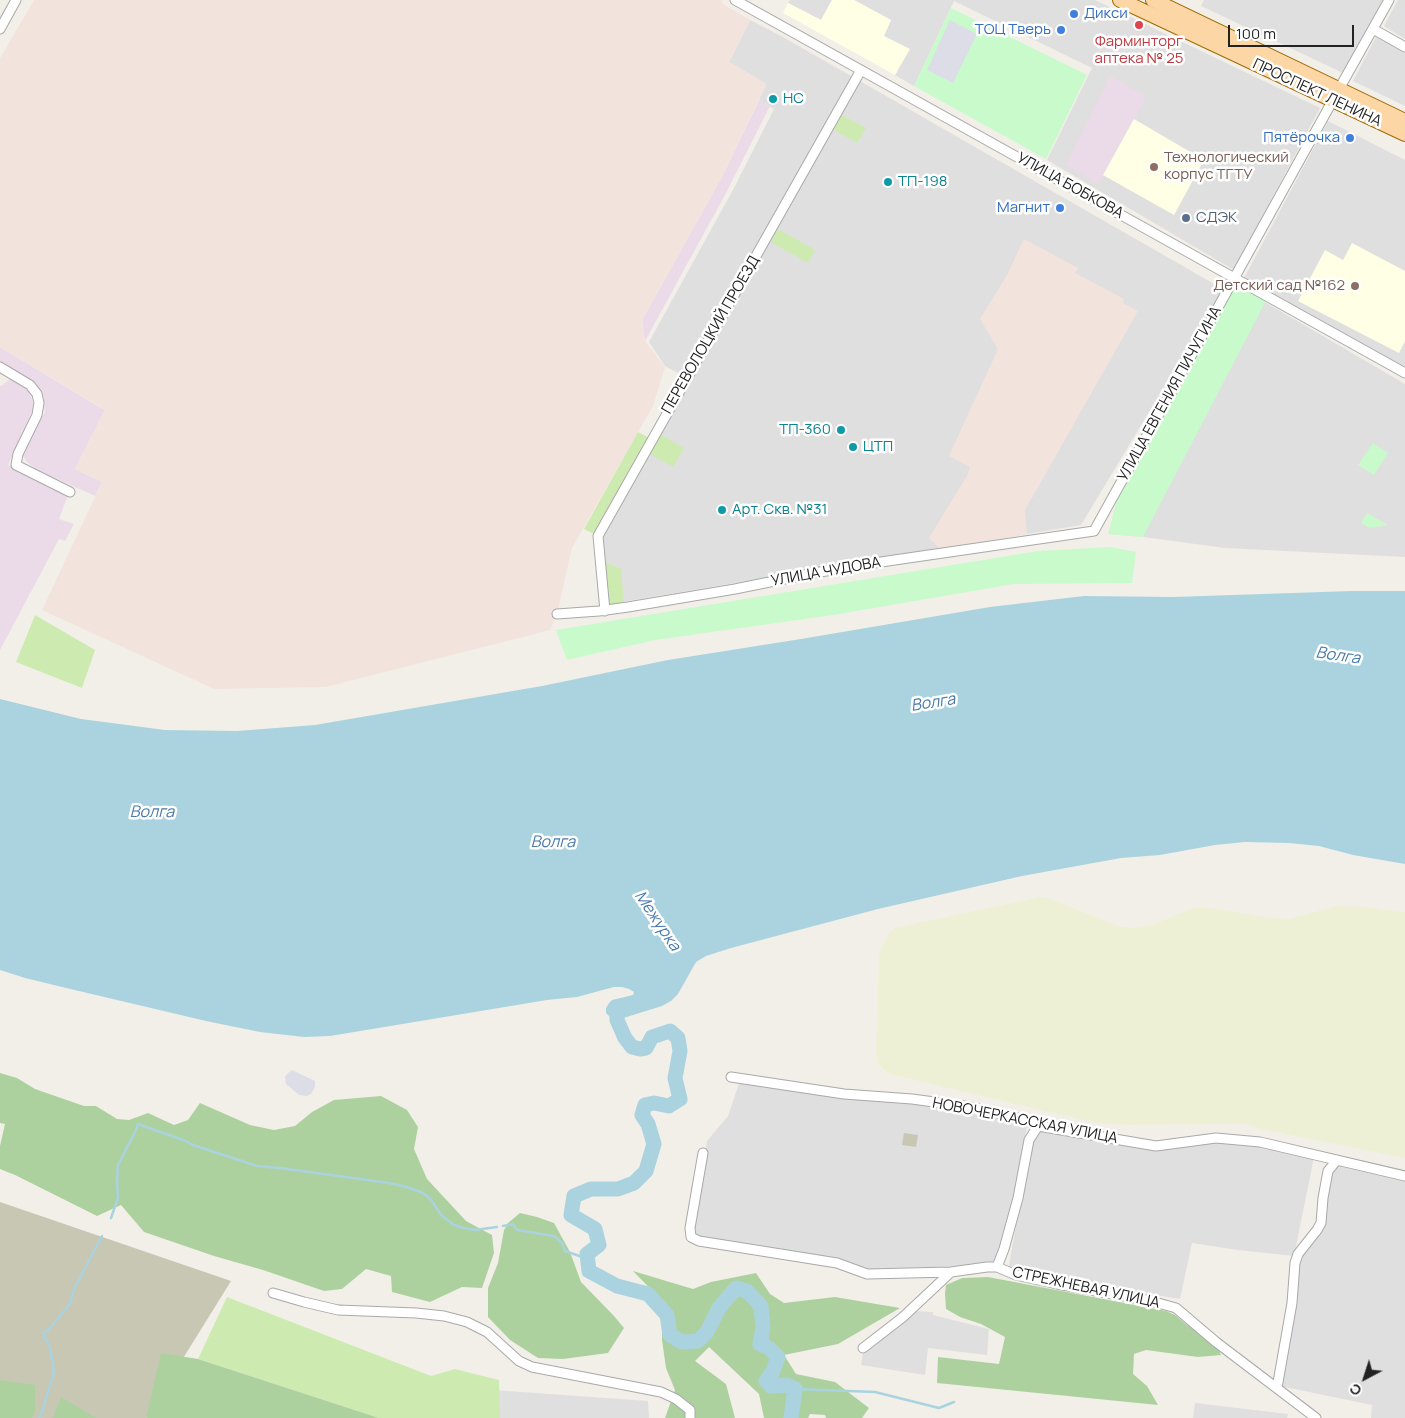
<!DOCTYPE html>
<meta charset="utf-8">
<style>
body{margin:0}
#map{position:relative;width:1405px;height:1418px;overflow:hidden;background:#f2efe9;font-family:Manrope,sans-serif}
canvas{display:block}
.north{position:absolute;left:1340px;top:1353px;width:50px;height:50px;-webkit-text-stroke:4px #fff;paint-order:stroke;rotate:220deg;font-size:14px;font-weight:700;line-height:20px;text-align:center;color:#222}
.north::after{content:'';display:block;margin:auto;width:18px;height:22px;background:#222;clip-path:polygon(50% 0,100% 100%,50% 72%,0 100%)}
.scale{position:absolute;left:1228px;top:25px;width:126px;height:22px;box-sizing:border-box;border:2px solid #222;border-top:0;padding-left:6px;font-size:15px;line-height:18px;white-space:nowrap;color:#222;-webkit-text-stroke:4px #fff;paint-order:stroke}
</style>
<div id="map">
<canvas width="1405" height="1418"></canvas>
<div class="north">С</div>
<div class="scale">100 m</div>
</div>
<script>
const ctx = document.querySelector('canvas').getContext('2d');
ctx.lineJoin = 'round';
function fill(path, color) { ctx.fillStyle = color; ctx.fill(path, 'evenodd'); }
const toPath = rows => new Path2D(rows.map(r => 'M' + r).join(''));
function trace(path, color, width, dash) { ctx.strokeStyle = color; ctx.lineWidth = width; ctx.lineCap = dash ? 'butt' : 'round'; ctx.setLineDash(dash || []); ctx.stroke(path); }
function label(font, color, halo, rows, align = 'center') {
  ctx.font = font + ' Manrope,sans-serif'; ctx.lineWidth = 5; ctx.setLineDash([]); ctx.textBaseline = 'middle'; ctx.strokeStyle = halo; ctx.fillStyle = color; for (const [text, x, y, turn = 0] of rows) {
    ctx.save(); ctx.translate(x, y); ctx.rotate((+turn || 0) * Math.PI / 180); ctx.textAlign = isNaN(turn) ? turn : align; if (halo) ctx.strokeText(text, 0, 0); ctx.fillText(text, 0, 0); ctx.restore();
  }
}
fill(toPath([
 [790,0,832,0,821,20,788,3],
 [854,0,1095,0,1320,108,1234,270,1047,160,1092,68,954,1,914,86,895,75,898,70,884,36,891,20],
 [1204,0,1384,0,1343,73,1201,6],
 [1398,0,1405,0,1405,39,1384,26],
 [750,20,783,37,1223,289,1081,525,615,603,608,592,602,536,689,379,665,366,649,342,734,188,774,109,759,100,766,84,729,62],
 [1376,37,1405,53,1405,106,1353,81],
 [1328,121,1405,160,1405,370,1243,280],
 [1234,284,1405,384,1405,557,1225,548,1143,537,1108,534],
 [740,1081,967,1109,1022,1121,1027,1125,1015,1197,1001,1249,995,1260,986,1264,975,1266,869,1269,838,1260,699,1237,695,1234,692,1228,707,1141,728,1116],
 [1039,1131,1127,1144,1215,1142,1253,1144,1314,1157,1294,1256,1238,1250,1192,1243,1180,1299,1008,1271,1031,1140],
 [1338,1165,1405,1180,1405,1418,1371,1418,1372,1405,1280,1386,1301,1256,1310,1242,1320,1235,1326,1220,1325,1202,1330,1173],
 [916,1311,933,1312,933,1315,989,1329,987,1355,928,1348,925,1375,861,1365,863,1353],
 [493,1390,648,1401,649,1418,494,1418],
 [1195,1403,1288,1414,1287,1418,1193,1418]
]), '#e0dfdf');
fill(toPath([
 [1110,76,1145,96,1142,106,1098,184,1066,165],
 [759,100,770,106,725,195,645,341,642,320,724,173],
 [0,347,96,405,105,410,75,469,102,482,95,496,37,470,27,462,23,456,25,447,45,412,43,395,36,386,0,363],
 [10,379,29,391,34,406,8,465,68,495,59,519,74,524,65,541,59,539,0,650,0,385,1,386]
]), '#ebdbe8');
fill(toPath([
 [832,0,854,0,891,20,884,36,910,49,895,75,783,13,788,3,821,20],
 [1134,119,1204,160,1174,215,1103,175],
 [1352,243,1405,271,1405,341,1399,353,1298,301,1325,250,1343,260]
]), '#ffffe5');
fill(toPath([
 [34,0,722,0,723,4,750,20,729,62,766,84,724,173,642,320,645,341,665,367,653,406,572,548,557,614,550,630,326,687,214,689,42,610,102,482,75,469,105,410,0,347,0,58],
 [1024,239,1078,268,1075,273,1124,299,1123,303,1138,311,1025,510,1027,534,941,550,929,538,968,474,970,467,949,456,998,349,980,319,1007,275]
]), '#f3e3dd');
fill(toPath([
 [904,1133,918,1135,916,1147,902,1145],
 [0,1202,231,1281,146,1418,29,1418,0,1412]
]), '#c7c7b4');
fill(toPath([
 [1040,897,1050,899,1121,927,1134,928,1154,924,1196,907,1219,909,1269,918,1289,919,1337,906,1362,907,1405,912,1405,1158,1261,1129,1249,1124,1128,1125,1096,1123,893,1075,884,1070,877,1062,876,1049,879,953,888,935,894,928]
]), '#eef0d5');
fill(toPath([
 [842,115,866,128,857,143,834,130],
 [778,229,815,250,808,263,771,242],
 [638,432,650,438,596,535,584,529],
 [660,434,684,448,673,467,649,453],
 [602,560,621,569,624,604,608,607],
 [35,615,95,650,82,688,16,662],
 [227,1297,431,1376,455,1369,499,1380,500,1418,379,1418,198,1359]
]), '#cdebb0');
fill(toPath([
 [0,1073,17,1078,35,1089,84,1106,96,1106,117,1119,129,1120,148,1113,174,1125,188,1120,200,1103,250,1125,274,1130,295,1126,312,1112,334,1100,381,1096,407,1110,418,1127,414,1149,427,1179,466,1221,492,1235,494,1253,482,1288,462,1287,430,1302,392,1292,391,1276,366,1269,342,1289,324,1291,263,1270,214,1256,144,1232,121,1205,97,1216,15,1175,0,1169,0,1146,5,1124,0,1123],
 [520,1213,537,1217,554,1223,570,1252,581,1282,614,1316,624,1328,608,1353,563,1359,538,1358,510,1340,488,1317,488,1288,498,1263,504,1230,508,1223],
 [633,1271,693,1289,711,1282,756,1273,770,1294,784,1303,835,1297,900,1308,838,1344,784,1355,796,1374,835,1382,869,1408,862,1418,826,1418,825,1415,810,1414,808,1418,764,1418,759,1394,709,1347,695,1361,726,1384,735,1418,665,1418,675,1390,666,1368,662,1340,662,1328,668,1307],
 [988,1277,1166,1311,1175,1315,1187,1325,1199,1332,1218,1348,1221,1355,1198,1357,1146,1350,1134,1354,1133,1374,1147,1386,1158,1405,937,1383,938,1357,999,1364,1005,1337,981,1324,960,1317,946,1309,945,1294,946,1285,962,1278],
 [161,1353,198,1359,379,1418,146,1418],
 [0,1380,35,1385,35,1411,32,1418,0,1418],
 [61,1397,96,1418,102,1418,53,1418]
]), '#add19e');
fill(toPath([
 [951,8,1087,75,1046,159,914,86],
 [1234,278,1268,297,1143,537,1108,534,1123,478],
 [1373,443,1388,453,1374,475,1358,465],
 [1367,513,1388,525,1370,528,1361,523],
 [1110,547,1136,552,1132,583,1014,584,833,615,655,640,567,660,556,630,1038,551]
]), '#c8facc');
fill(toPath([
 [950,20,977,34,953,83,927,70],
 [292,1070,315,1081,315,1087,311,1094,307,1096,299,1095,286,1084,285,1077,288,1073]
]), '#dddde8');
fill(toPath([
 [1352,591,1405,591,1405,864,1353,855,1319,846,1289,843,1245,842,1215,845,1160,855,1121,858,1022,876,878,909,731,948,706,956,696,962,678,994,671,1001,662,1006,617,1020,610,1017,606,1013,606,1008,609,1003,612,1000,633,995,634,992,629,989,622,987,614,987,577,997,547,1000,330,1036,304,1037,260,1032,206,1021,62,987,25,978,0,970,0,699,81,719,165,730,237,731,315,725,542,686,668,660,801,639,990,607,1084,596,1173,597]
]), '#aad3df');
trace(toPath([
 [111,1218,118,1198,117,1181,118,1165,136,1130,138,1124,186,1141,193,1145,257,1166,280,1168,389,1183,403,1186,421,1192,427,1196,431,1200,442,1216,454,1225,464,1228,475,1230,497,1227],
 [503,1226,513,1224,517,1230,554,1236,562,1243,565,1251,588,1259],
 [795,1389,875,1392,939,1408,954,1402],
 [39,1418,43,1409,54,1372,50,1348,43,1333,48,1330,70,1304,74,1289,102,1236]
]), '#aad3df', 2.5);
trace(toPath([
 [628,1006,622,1009,617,1015,617,1020,625,1038,632,1047,640,1049,646,1048,652,1037,670,1031,678,1038,680,1051,675,1078,680,1099,669,1106,654,1103,645,1105,642,1115,648,1124,654,1144,646,1171,634,1183,618,1189,591,1189,574,1196,571,1215,595,1229,599,1245,587,1254,589,1271,617,1286,648,1294,667,1315,670,1335,682,1342,698,1341,707,1332,719,1308,736,1288,747,1291,761,1306,763,1328,760,1344,769,1348,778,1357,773,1371,766,1381,771,1386,787,1385,795,1389,791,1418]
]), '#aad3df', 15);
const minor = toPath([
 [735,0,1405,373],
 [0,29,16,0],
 [1373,29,1405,47],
 [1339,89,1389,0],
 [0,367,30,385,37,394,39,403,37,415,18,454,16,465,70,492],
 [605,611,598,536,861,70],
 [557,614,599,611,628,607,735,589,814,573,874,563,1094,531,1333,100],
 [731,1077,844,1094,912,1099,971,1107,1024,1119,1038,1126,1156,1146,1216,1138,1260,1142,1405,1176],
 [703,1153,690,1228,691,1237,699,1241,837,1263,867,1274,951,1272,987,1267,997,1267,1016,1275,1057,1284,1151,1301,1176,1308,1216,1342,1316,1418],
 [997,1267,1004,1249,1018,1198,1029,1140,1038,1126],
 [273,1293,304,1302,338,1310,416,1313,444,1316,467,1322,487,1332,519,1361,532,1367,661,1392,676,1399,690,1410,690,1418],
 [863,1348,903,1317,951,1272],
 [1277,1388,1292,1303,1295,1263,1298,1254,1317,1230,1321,1223,1323,1198,1328,1171,1337,1160]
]);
const primary = toPath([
 [1120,0,1405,134],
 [1153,0,1405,121]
]);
trace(minor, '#a9a9a9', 11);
trace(primary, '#a06b00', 16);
trace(minor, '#fff', 9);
trace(primary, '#fcd6a4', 14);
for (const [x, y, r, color] of [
 [1074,14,5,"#3f7fe0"],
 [1139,25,5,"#e0444e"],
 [1061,30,5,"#3f7fe0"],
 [773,99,5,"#0f9aa8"],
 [1350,138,5,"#3f7fe0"],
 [1154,167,5,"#8d6e63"],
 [888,182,5,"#0f9aa8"],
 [1060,208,5,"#3f7fe0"],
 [1186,218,5,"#5c6f8a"],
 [1355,286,5,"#8d6e63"],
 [841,430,5,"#0f9aa8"],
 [853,447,5,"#0f9aa8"],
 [722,510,5,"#0f9aa8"]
]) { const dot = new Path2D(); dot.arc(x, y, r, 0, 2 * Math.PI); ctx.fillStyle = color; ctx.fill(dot); trace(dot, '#fff', 2); }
label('15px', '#366cbe', '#fff', [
 ["Дикси",1084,14,"left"],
 ["ТОЦ Тверь",1051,30],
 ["Пятёрочка",1340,138],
 ["Магнит",1050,208]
], 'right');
label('15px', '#be3a42', '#fff', [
 ["Фарминторг",1139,42],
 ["аптека № 25",1139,59]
]);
label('15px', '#222', '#fff', [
 ["ПРОСПЕКТ ЛЕНИНА",1317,93,25],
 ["УЛИЦА БОБКОВА",1070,186,29],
 ["ПЕРЕВОЛОЦКИЙ ПРОЕЗД",711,335,-60],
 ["УЛИЦА ЕВГЕНИЯ ПИЧУГИНА",1170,394,-61],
 ["УЛИЦА ЧУДОВА",826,572,-10],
 ["НОВОЧЕРКАССКАЯ УЛИЦА",1025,1121,11],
 ["СТРЕЖНЕВАЯ УЛИЦА",1086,1288,12]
]);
label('15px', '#0d838f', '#fff', [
 ["НС",783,99],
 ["ТП-198",898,182],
 ["ТП-360",831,430,"right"],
 ["ЦТП",863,447],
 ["Арт. Скв. №31",732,510]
], 'left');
label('15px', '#785e54', '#fff', [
 ["Технологический",1164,158],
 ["корпус ТГТУ",1164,175],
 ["Детский сад №162",1345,286,"right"]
], 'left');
label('15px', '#4e5e75', '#fff', [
 ["СДЭК",1196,218]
], 'left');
label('italic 16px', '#4a7aab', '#fff', [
 ["Волга",1338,656,8],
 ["Волга",933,703,-9],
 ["Волга",152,813],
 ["Волга",553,843],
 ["Межурка",657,921,56]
]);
</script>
